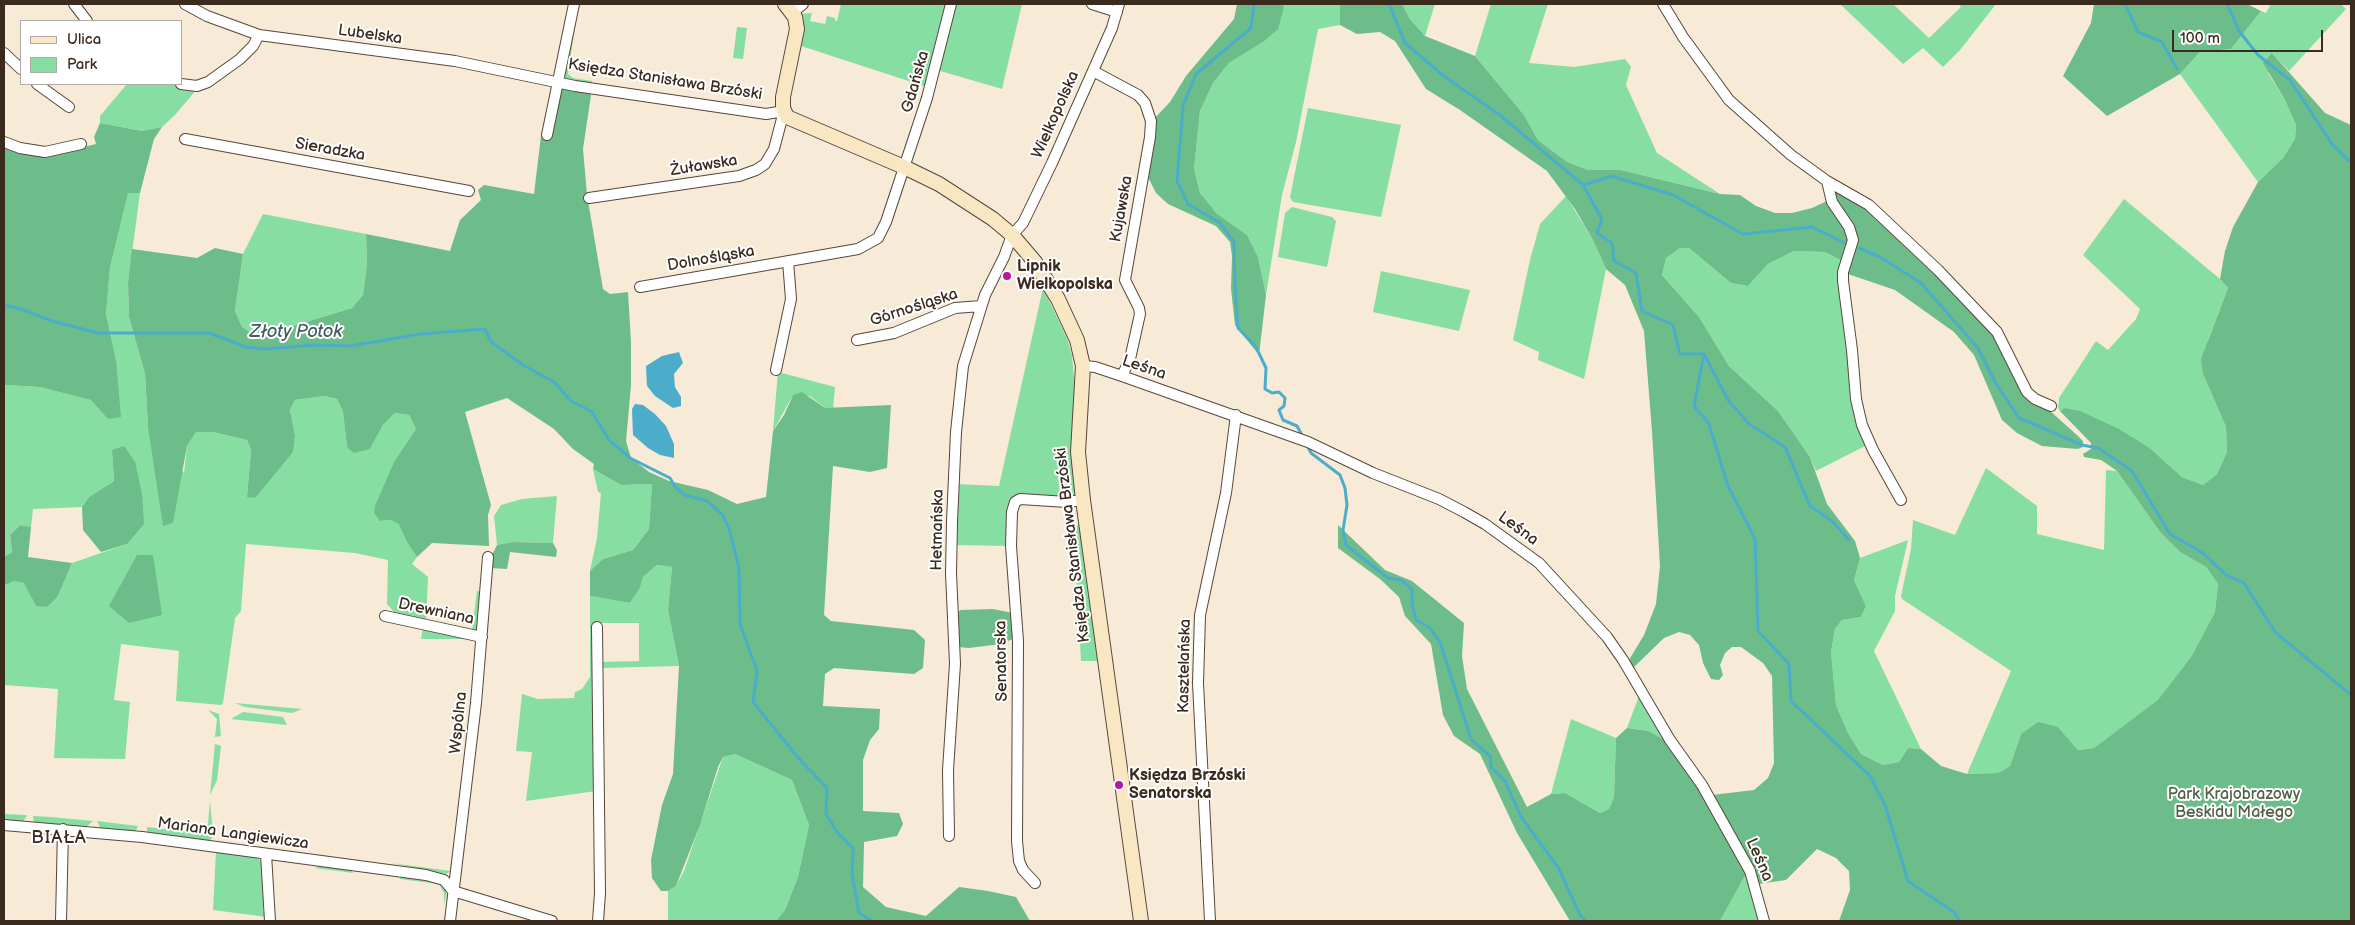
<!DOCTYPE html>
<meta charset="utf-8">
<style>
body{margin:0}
#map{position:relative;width:2355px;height:925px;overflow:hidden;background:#f7ead7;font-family:"Balsamiq Sans",sans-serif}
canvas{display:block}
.frame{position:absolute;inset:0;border:5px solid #3b2a1e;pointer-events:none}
.legend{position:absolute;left:20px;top:20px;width:162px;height:65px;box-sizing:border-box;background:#fff;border:1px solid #b1aaa5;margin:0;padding:6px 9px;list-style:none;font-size:15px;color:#3b2a1e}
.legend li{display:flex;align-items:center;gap:10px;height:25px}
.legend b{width:25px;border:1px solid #b1aaa5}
.scale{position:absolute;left:2172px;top:30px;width:151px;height:22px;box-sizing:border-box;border:2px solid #3b2a1e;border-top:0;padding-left:6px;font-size:15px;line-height:18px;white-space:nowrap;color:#3b2a1e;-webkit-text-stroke:4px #fff;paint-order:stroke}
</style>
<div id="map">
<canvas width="2355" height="925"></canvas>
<div class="frame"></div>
<ul class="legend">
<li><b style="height:6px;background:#f9e7c3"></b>Ulica</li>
<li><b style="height:14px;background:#86dea3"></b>Park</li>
</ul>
<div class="scale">100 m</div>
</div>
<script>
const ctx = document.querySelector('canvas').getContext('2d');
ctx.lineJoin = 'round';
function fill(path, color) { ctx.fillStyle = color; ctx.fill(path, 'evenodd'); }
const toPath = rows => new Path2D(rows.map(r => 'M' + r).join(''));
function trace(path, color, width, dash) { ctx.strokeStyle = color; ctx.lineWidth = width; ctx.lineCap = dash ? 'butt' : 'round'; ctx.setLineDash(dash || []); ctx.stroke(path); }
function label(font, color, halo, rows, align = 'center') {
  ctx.font = font + ' "Balsamiq Sans",sans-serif'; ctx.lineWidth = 4; ctx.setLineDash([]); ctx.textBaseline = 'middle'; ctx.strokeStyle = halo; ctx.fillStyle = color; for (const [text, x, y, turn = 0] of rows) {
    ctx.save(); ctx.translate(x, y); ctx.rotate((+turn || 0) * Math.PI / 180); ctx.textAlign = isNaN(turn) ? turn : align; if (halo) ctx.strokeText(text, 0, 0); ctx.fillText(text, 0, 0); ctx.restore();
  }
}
fill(toPath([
 [841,4,949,4,927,87,798,45,799,14,812,13,810,21,825,24,827,16,835,18,835,21,837,21],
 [954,4,1022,4,1002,89,937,70],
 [1282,4,1340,4,1340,25,1318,29,1296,142,1282,195,1266,295,1258,257,1247,235,1216,214,1200,193,1194,169,1200,111,1213,83,1229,63,1263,42,1284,7],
 [1402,4,1435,4,1425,36,1410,19],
 [1491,4,1548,4,1529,63,1574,67,1625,59,1631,67,1626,85,1657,153,1720,194,1621,170,1588,170,1567,162,1538,140,1524,115,1475,56],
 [1840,4,1893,4,1929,38,1961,7,1958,4,1996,4,1960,50,1943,67,1923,48,1903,64],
 [2271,4,2341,4,2346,9,2289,71,2272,53,2268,73,2285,100,2296,125,2295,139,2283,158,2258,182,2180,74,2200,52,2231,49,2261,11,2266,13],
 [577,14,568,74,573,78,592,81,592,84,579,84,564,79,562,76],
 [737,27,747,28,743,59,733,58],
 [127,84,172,84,197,89,175,115,162,127,142,131,100,123,100,116],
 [1308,108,1401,125,1381,217,1293,202,1290,197],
 [128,192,140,193,128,283,129,317,145,374,148,427,184,473,187,446,196,432,213,432,247,440,251,450,247,496,255,498,295,435,290,410,295,400,324,396,337,399,343,412,347,447,370,449,383,425,395,413,409,415,416,429,395,460,380,521,390,520,400,524,408,544,417,557,412,564,428,577,426,623,398,617,387,604,388,560,355,553,246,544,241,611,235,618,223,703,221,705,176,701,179,651,121,644,114,700,130,702,125,759,54,758,58,689,4,685,4,583,6,585,14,581,25,583,36,606,58,596,72,563,127,544,112,450,114,481,89,497,82,507,33,509,31,527,20,525,10,535,12,552,4,557,4,385,40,387,92,400,108,419,116,360,106,314,110,268],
 [1566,196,1593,240,1606,269,1584,379,1538,360,1539,352,1513,340,1530,260,1540,224],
 [2124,199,2220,279,2228,288,2208,340,2203,374,2226,427,2227,452,2217,474,2203,485,2182,477,2151,449,2064,408,2060,411,2058,408,2059,398,2096,341,2108,350,2136,319,2140,309,2083,255],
 [1292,207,1332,217,1336,221,1327,267,1278,257,1285,213],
 [263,214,366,234,367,265,363,295,352,308,270,333,251,334,242,327,235,311,243,254],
 [1680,248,1689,248,1731,283,1748,286,1768,264,1794,251,1825,252,1842,261,1867,445,1816,471,1810,457,1778,411,1729,366,1699,317,1662,275,1666,258],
 [1381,271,1470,290,1459,331,1373,312],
 [1043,288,1067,338,1072,356,1075,390,1071,448,1076,499,1019,497,1008,546,954,545,956,484,999,486],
 [778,372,835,387,833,409,825,408,810,396,793,395,773,431],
 [1986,468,2037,506,2037,534,2104,550,2106,470,2117,471,2160,532,2180,552,2206,567,2218,584,2215,612,2191,657,2158,701,2094,748,2078,750,2058,727,2021,734,2010,766,1998,773,1967,774,2011,671,1902,599,1901,596,1911,549,1913,520,1955,535],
 [593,469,621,485,652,484,649,529,633,550,603,559,590,571,597,538,601,493,598,492],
 [557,496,553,543,513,542,497,545,494,516,501,505,522,499],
 [1079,523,1098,661,1081,661,1074,539,1075,530],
 [1908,540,1895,596,1895,611,1874,651,1921,749,1908,748,1899,762,1883,765,1861,754,1848,733,1836,705,1831,652,1835,629,1842,620,1861,617,1866,606,1854,580,1860,558],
 [657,565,672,567,668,610,679,666,601,668,600,662,639,661,639,623,595,623,596,791,526,801,532,752,516,751,522,694,538,699,574,698,575,692,582,689,590,677,590,596,630,603,640,588,643,577],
 [477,591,483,592,477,630,472,631],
 [392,621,474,639,476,641,471,641,471,639,421,639,423,628,391,622,388,625],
 [1639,696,1667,741,1648,731,1627,728],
 [235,703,302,709,292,713,245,707],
 [208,710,219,714,221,736,215,737,217,719],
 [243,712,283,717,287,725,231,719],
 [1571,719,1616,738,1614,797,1609,809,1600,813,1565,793,1551,794],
 [215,744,221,746,217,780,210,795],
 [735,754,792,780,809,825,798,877,785,910,776,921,668,921,668,891,676,886,684,871,723,757],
 [210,801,213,833,211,840,207,842,147,834,147,827,183,831,202,830,208,824],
 [4,814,27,815,23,822,4,819],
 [33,816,51,817,93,821,86,827,34,822],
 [97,821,138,826,135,832,101,829],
 [216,851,256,857,263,863,263,911,267,917,213,910],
 [453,852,451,871,446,874,391,863,450,871],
 [320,866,350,869,353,873,315,868],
 [1747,872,1762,921,1720,921],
 [401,875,435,881,442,885,447,891,444,905,444,893,439,884,400,879]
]), '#86dea3');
fill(toPath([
 [1237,4,1282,4,1284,7,1278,29,1263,42,1229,63,1213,83,1200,111,1194,169,1200,193,1217,214,1247,235,1258,257,1266,295,1259,355,1235,325,1231,289,1232,256,1230,242,1216,226,1168,204,1156,193,1149,179,1147,165,1153,120,1170,102,1186,76,1234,19],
 [1340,4,1402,4,1410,19,1425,36,1475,56,1524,115,1538,140,1567,162,1588,170,1621,170,1720,194,1740,195,1756,206,1775,213,1792,213,1812,208,1827,201,1849,238,1842,261,1825,252,1794,251,1768,264,1748,286,1731,283,1689,248,1680,248,1666,258,1662,275,1699,317,1729,366,1778,411,1810,457,1827,504,1855,541,1860,558,1854,580,1866,606,1861,617,1842,620,1835,629,1831,652,1836,705,1848,733,1861,754,1883,765,1899,762,1908,748,1921,749,1941,766,1967,774,1998,773,2010,766,2021,734,2038,722,2058,727,2078,750,2094,748,2158,700,2191,657,2215,612,2218,584,2206,567,2180,552,2160,532,2117,471,2101,460,2084,457,2083,454,2091,449,2091,443,2060,411,2064,408,2080,411,2119,429,2151,449,2182,477,2203,485,2217,474,2227,452,2226,427,2203,374,2201,359,2228,288,2220,279,2225,251,2233,227,2258,182,2283,158,2295,139,2296,125,2285,100,2263,63,2272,53,2325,113,2351,125,2351,921,1839,921,1850,890,1849,871,1836,858,1817,849,1786,880,1758,884,1735,832,1712,795,1754,790,1768,778,1774,763,1772,676,1763,663,1741,647,1732,647,1725,653,1720,665,1723,675,1719,680,1711,679,1703,663,1699,645,1690,635,1679,632,1664,638,1633,668,1629,660,1644,635,1656,604,1660,566,1652,431,1644,331,1625,285,1606,269,1593,240,1575,209,1547,171,1460,110,1426,89,1395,41,1380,32,1357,34,1340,25],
 [2094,4,2247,4,2261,11,2231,49,2200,52,2180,74,2107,116,2063,76,2091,23],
 [565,88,588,91,591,95,583,149,587,195,603,289,610,294,628,292,631,342,631,385,626,441,631,458,649,472,669,481,708,490,737,504,766,497,773,431,784,415,793,395,802,392,825,408,891,405,887,468,870,472,833,466,824,615,831,621,914,630,925,640,923,668,914,674,834,668,825,674,823,706,880,709,879,729,870,740,863,760,863,811,899,813,903,824,897,836,864,842,863,887,886,907,926,916,959,887,988,891,1016,897,1030,921,776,921,785,910,798,877,809,825,792,780,735,754,723,757,718,767,700,825,676,886,668,891,661,891,652,878,651,860,662,805,673,774,679,666,668,610,672,567,657,565,643,577,640,588,630,603,590,596,590,571,603,559,633,550,649,529,652,484,621,485,593,469,594,464,573,449,554,429,507,398,465,412,491,505,488,515,489,546,432,543,417,557,408,544,399,524,390,520,380,521,374,513,375,506,395,460,416,429,409,415,395,413,383,425,370,449,354,453,347,447,343,412,337,399,324,396,295,400,290,410,295,435,293,452,255,498,247,497,251,450,247,440,213,432,196,432,187,446,173,523,163,526,148,427,145,374,129,317,128,283,132,249,197,258,215,248,243,254,235,311,242,327,251,333,270,333,352,308,363,295,367,265,366,234,450,251,460,220,481,200,478,190,484,185,534,194,541,136,548,112,559,90],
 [100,123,142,131,162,127,154,139,140,193,128,193,110,268,106,314,116,360,121,417,108,419,91,400,40,387,4,385,4,148,45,156,96,144,94,137],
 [1836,191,1867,208,1896,233,1995,334,2021,389,2049,410,2078,436,2083,441,2083,447,2078,449,2042,446,2017,433,2002,420,1974,355,1954,332,1895,290,1845,273,1854,251,1835,202],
 [124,446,135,462,142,494,144,524,127,544,101,552,83,530,82,507,89,497,114,481,112,450],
 [20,525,31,527,28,557,72,563,58,596,47,607,36,606,24,583,14,581,6,585,4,583,4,557,12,552,10,535],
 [1338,525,1385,570,1412,581,1464,623,1462,656,1467,689,1527,807,1551,794,1565,793,1600,813,1609,809,1614,797,1616,738,1627,728,1648,731,1667,741,1700,787,1747,872,1720,921,1570,921,1517,833,1480,754,1454,736,1443,715,1431,644,1405,616,1399,597,1380,579,1338,548],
 [513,542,553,543,557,550,556,557,510,552,507,569,490,568,493,553,497,545],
 [137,555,153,555,162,615,129,623,109,606],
 [993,609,1013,613,1015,638,1001,644,969,648,958,647,956,613,961,610]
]), '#6cbd89');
fill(toPath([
 [679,352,683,363,674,374,675,387,681,397,681,406,673,408,655,396,647,386,646,366,662,356],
 [635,404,643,405,655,414,666,426,674,444,674,458,660,455,648,448,633,435,632,409]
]), '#4cadcb');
trace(toPath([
 [1254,4,1251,28,1196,74,1183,106,1177,181,1188,204,1220,223,1234,242,1235,287,1238,328,1256,347,1266,368,1265,389,1272,393,1279,392,1285,398,1284,406,1279,410,1283,420,1297,426,1303,437],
 [1389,4,1405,43,1445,77,1500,115,1583,185,1602,219,1597,233,1612,243,1614,261,1636,273,1642,311,1673,325,1680,354,1704,354,1728,400,1749,424,1785,447,1810,506,1832,521,1849,540],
 [2125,4,2138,32,2162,42,2177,69],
 [2227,4,2239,31,2258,55,2290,80,2332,144,2351,163],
 [1584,185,1611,176,1673,195,1743,234,1812,227,1845,243],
 [1859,248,1880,257,1921,283,1978,348,1995,382,2019,418,2082,445,2098,448,2132,471,2170,534,2203,553,2226,575,2244,583,2275,632,2351,695],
 [4,305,21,309,52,321,98,333,209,333,246,347,264,349,315,345,351,346,420,334,485,329,491,342,523,365,554,382,571,401,592,412,609,440,630,458,670,478,676,488,685,495,707,501,722,514,729,528,739,568,740,624,757,671,753,702,801,761,827,788,826,814,837,832,853,848,852,874,859,913,872,921],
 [1704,354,1694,406,1709,424,1728,486,1755,539,1758,631,1789,664,1791,701,1870,776,1885,805,1908,881,1955,913,1959,921],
 [1307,445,1311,453,1340,475,1345,488,1347,505,1343,530,1346,545,1388,578,1401,580,1412,589,1412,604,1416,620,1429,627,1440,642,1471,739,1490,756,1491,767,1505,781,1521,817,1558,867,1580,915,1586,921]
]), '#4cadcb', 3);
const street = toPath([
 [74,4,87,21],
 [185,4,207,16,259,35,455,61,575,86,766,114,784,111,774,149,765,164,756,170,739,176,589,198],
 [1092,4,1117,12],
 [1663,4,1683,37,1729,100,1791,155,1827,181,1869,205,1938,270,1997,332,2027,392,2035,399,2051,406],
 [793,12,803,4],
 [4,53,21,69],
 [1093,71,1138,95,1145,103,1151,121,1150,137,1125,280,1139,308,1140,314,1130,359,1122,376],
 [37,84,69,107],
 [181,84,197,86,208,82,240,59,253,46,259,35],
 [547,135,574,4],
 [185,139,469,191],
 [4,142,20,148,45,152,81,144],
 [1827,181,1832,202,1849,227,1853,240,1843,272,1843,281,1852,350,1856,399,1862,425,1873,450,1901,500],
 [640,287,858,249,878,238,886,222,927,98,951,4],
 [857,340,894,333,955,308,981,306],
 [1083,366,1095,367,1122,376,1308,442,1373,473,1439,499,1464,512,1485,524,1539,563,1607,637,1623,660,1670,740,1702,785,1750,871,1764,921],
 [776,370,791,299,788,261],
 [385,616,482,637],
 [597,627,600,893,598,921],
 [4,825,142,837,426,875,444,880,453,891],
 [949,836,948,770,955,664,951,573,952,522,956,432,963,366,985,295,1004,257,1012,235,1023,223,1052,163,1112,28,1119,4],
 [266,854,270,921],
 [1035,883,1023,870,1019,861,1017,841,1018,641,1011,546,1012,512,1015,502,1020,499,1067,502,1083,500],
 [453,891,552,921],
 [61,921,63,829],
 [450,921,476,703,488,557],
 [1210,921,1198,683,1200,615,1226,493,1236,415]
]);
const secondary = toPath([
 [785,4,795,17,797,29,783,97,783,108,787,117,904,167,939,184,993,219,1012,235,1035,262,1058,299,1077,340,1083,366,1078,452,1083,500,1141,921]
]);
trace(street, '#57473a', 12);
trace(secondary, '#57473a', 16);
trace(street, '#fff', 10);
trace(secondary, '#f9e7c3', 14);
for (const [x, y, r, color] of [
 [1007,276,5,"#b5179e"],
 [1119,785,5,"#b5179e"]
]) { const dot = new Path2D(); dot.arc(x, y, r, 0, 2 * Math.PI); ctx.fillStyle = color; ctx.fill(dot); trace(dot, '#fff', 2); }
label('16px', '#3b2a1e', '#fff', [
 ["Lubelska",370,35,8],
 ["Księdza Stanisława Brzóski",665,80,9],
 ["Gdańska",916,82,-74],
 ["Wielkopolska",1056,115,-66],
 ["Sieradzka",330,150,10],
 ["Żuławska",704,166,-9],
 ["Kujawska",1122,209,-80],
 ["Dolnośląska",711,259,-10],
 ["Górnośląska",914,308,-18],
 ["Leśna",1144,368,19],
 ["Leśna",1518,529,36],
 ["Hetmańska",938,530,-89],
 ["Księdza Stanisława Brzóski",1073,545,-97],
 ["Drewniana",436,612,12],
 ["Senatorska",1002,661,-91],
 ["Kasztelańska",1185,666,-89],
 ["Wspólna",459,723,-84],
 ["Mariana Langiewicza",233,834,8],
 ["Leśna",1759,860,66]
]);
label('bold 16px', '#3b2a1e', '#fff', [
 ["Lipnik",1017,267],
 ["Wielkopolska",1017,285],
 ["Księdza Brzóski",1129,776],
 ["Senatorska",1129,794]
], 'left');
label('16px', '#526046', '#fff', [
 ["Park Krajobrazowy",2234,795],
 ["Beskidu Małego",2234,813]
]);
label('italic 18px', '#425e63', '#fff', [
 ["Złoty Potok",296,332]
]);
ctx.letterSpacing = '1px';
label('18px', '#3b2a1e', '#fff', [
 ["BIAŁA",59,838]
]);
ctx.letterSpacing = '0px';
</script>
